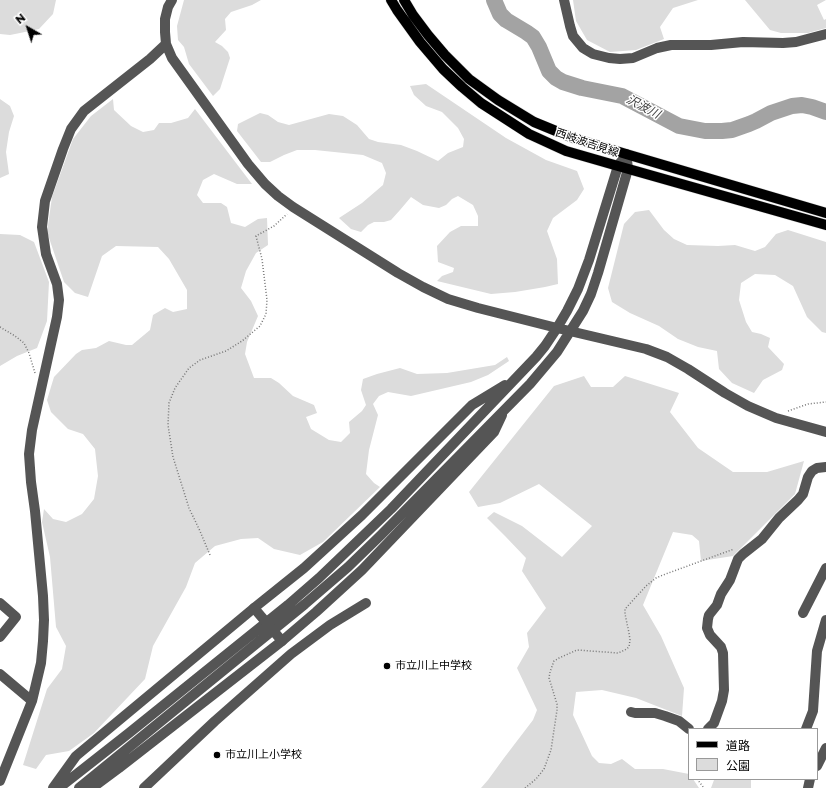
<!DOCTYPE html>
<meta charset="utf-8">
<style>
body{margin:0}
#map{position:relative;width:826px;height:788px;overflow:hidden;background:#fff;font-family:Montserrat,"Noto Sans JP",sans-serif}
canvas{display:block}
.legend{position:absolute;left:688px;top:728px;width:130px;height:52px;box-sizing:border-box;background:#fff;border:1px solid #999;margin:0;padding:5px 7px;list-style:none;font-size:12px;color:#000}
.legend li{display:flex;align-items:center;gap:8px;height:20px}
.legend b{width:20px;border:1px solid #999}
.north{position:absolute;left:8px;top:8px;width:40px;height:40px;-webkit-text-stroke:3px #fff;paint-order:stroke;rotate:321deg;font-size:11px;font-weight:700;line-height:16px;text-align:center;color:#000}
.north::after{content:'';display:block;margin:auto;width:14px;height:18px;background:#000;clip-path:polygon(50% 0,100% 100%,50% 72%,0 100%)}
</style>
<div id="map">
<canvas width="826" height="788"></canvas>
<ul class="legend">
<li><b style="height:5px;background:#000"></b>道路</li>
<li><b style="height:11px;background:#dcdcdc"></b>公園</li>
</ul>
<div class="north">N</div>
</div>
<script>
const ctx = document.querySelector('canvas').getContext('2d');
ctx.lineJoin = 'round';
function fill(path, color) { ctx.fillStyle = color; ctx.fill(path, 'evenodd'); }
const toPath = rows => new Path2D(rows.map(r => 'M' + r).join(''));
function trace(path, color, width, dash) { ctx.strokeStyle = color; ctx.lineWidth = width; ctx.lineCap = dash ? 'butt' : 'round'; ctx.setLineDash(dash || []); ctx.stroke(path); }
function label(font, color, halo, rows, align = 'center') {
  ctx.font = font + ' Montserrat,"Noto Sans JP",sans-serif'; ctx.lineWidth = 3; ctx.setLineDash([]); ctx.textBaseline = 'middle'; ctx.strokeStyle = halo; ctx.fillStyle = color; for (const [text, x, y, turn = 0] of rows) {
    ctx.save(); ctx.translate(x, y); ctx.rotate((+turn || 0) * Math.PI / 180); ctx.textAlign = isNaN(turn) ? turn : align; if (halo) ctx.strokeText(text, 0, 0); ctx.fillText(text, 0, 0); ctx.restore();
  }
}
fill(toPath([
 [0,0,56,0,53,14,39,29,20,33,10,35,0,34],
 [184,0,261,0,252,5,231,12,225,19,226,30,215,42,222,46,228,52,230,58,220,89,213,96,189,64,184,47,178,40,177,26],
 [573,0,698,0,673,8,660,27,664,39,636,50,610,52,587,40,576,21],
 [745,0,826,0,817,5,824,20,826,19,826,28,808,33,781,33,770,30],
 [426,84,506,138,546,160,577,171,584,189,577,200,553,218,547,231,557,259,558,284,545,287,515,292,491,294,437,281,442,276,453,272,454,268,438,262,437,246,450,232,461,226,478,226,478,216,473,205,458,196,452,199,446,205,439,208,423,205,411,197,400,210,391,220,384,222,374,222,368,225,361,232,351,229,339,218,362,203,383,185,386,173,382,163,363,155,315,150,297,150,284,155,270,162,261,162,237,131,238,124,260,113,268,115,278,122,289,125,329,114,343,116,357,125,369,139,378,142,401,145,417,151,438,161,448,153,463,147,464,139,458,128,442,112,426,106,414,95,410,86],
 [0,99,10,106,14,116,9,132,6,152,9,174,0,178],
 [113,99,114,110,131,126,143,132,154,130,159,123,171,123,188,118,195,109,252,184,237,184,214,174,203,180,197,195,203,203,221,203,227,207,231,223,245,227,258,219,267,218,268,245,256,253,246,271,241,288,251,301,258,316,247,342,245,354,254,378,271,378,279,383,293,396,314,405,317,413,306,417,311,429,329,440,341,442,350,433,349,422,362,411,366,405,361,390,363,379,377,374,400,368,417,374,447,373,495,365,507,357,509,361,488,375,471,382,411,396,388,392,379,396,373,404,378,415,369,450,366,474,374,483,380,487,323,542,300,555,274,549,258,538,241,539,215,546,195,563,186,587,153,646,145,679,94,733,69,751,46,755,36,769,23,765,47,689,62,669,66,646,56,627,50,557,42,522,44,509,53,519,66,522,82,514,94,499,98,476,95,449,83,434,68,429,51,412,47,400,54,377,76,354,82,350,96,348,109,341,126,345,132,345,150,330,153,315,165,308,173,312,187,309,187,290,169,259,158,247,116,246,102,256,88,297,75,293,64,282,47,232,52,197,73,139,91,116],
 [649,210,664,230,674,239,687,245,718,246,735,245,755,251,765,247,776,234,788,230,826,242,826,333,822,332,807,317,793,286,775,275,755,274,741,283,739,300,746,322,752,332,761,334,770,338,768,347,784,364,782,370,763,380,754,393,732,383,719,369,717,351,698,347,678,339,659,326,630,313,612,302,608,288,624,224,635,212],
 [0,234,20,235,34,242,49,282,47,321,37,348,17,356,0,366],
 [584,376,591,387,613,387,625,376,679,393,670,412,698,448,733,472,767,472,804,461,795,494,733,556,701,561,699,541,692,535,673,532,643,605,661,636,684,688,682,716,636,698,602,690,576,692,573,715,592,756,599,763,611,764,622,759,635,769,663,769,689,774,689,779,693,779,699,788,481,788,488,780,504,758,533,720,537,710,517,668,529,647,527,633,546,608,522,571,526,558,505,536,487,518,494,512,522,526,562,557,592,526,539,484,500,503,478,507,469,492,554,386],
 [715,779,751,779,751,788,711,788,714,780]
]), '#dcdcdc');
trace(toPath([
 [494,0,500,14,506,20,526,32,533,37,539,47,549,71,556,78,563,82,582,88,622,96,679,126,705,131,722,131,732,130,749,124,756,121,771,113,792,106,802,105,812,107,826,112]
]), '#a3a3a3', 16);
const major = toPath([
 [391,0,397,10,420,42,443,69,462,87,481,103,529,134,566,151,618,166,826,225],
 [404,0,413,15,428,35,445,55,469,79,498,100,534,122,573,138,626,154,826,213]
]);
trace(major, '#dbdbdb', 11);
trace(toPath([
 [0,327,15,336,24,343,29,353,35,373],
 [788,411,808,404,826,402],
 [210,555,200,531,189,508,173,457,168,425,169,403,175,388,189,368,200,360,226,351,242,341,260,326,266,314,267,300,262,259,256,236,274,226,287,214],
 [697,779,704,788],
 [525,788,536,779,544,769,551,750,557,710,557,704,549,678,550,672,554,661,559,658,577,650,618,653,625,650,629,647,630,640,629,633,625,614,625,609,646,586,656,578,663,575,734,549]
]), '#777', 1.5, [1, 2]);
trace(toPath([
 [172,0,168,7,165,19,165,32,166,44,172,58,248,164,265,184,278,196,293,207,398,273,423,287,448,299,478,308,557,328,646,349,667,357,688,369,725,393,748,406,776,418,826,432],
 [564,0,570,26,573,36,583,48,593,54,609,58,620,59,633,58,657,48,671,45,711,45,743,42,783,43,796,42,826,34],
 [0,603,16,617,0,637],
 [803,613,826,568],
 [0,674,32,701],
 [631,712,635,713,655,713,665,716,679,721,689,729],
 [708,729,714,723,722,701,724,690,723,653,721,647,710,635,707,628,708,619,709,615,717,605,721,594,730,580,738,559,743,554,762,539,779,518,798,500,803,494,808,477,812,471,817,468,826,467],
 [806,729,813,711,817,651,826,620],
 [817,766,826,748],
 [0,781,32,701,41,663,43,641,44,620,43,596,35,511,31,482,29,454,32,430,57,317,59,300,57,284,46,254,42,227,45,201,63,149,71,129,84,111,150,59,166,44],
 [53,788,76,756,254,608,304,568,362,515,472,405,505,385],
 [59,788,129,733,288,605,319,578,391,509,536,357,545,346,557,328,567,311,578,289,589,260,618,166,626,154],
 [79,788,305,604,348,567,381,535,530,384,557,352,583,311,591,294,598,273,628,169,627,160],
 [92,788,119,768,282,641,316,612,362,570,494,432,502,415],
 [144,788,215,721,291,654,330,625,366,603],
 [808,788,810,779]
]), '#555', 10);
trace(major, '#000', 10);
trace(toPath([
 [254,608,282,641]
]), '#555', 10);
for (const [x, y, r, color] of [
 [387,666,4,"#000"],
 [217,755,4,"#000"]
]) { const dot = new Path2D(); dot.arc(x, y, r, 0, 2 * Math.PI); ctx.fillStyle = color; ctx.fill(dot); trace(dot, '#fff', 1.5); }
label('11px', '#000', '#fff', [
 ["西岐波吉見線",587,143,19]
]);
label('11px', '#000', '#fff', [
 ["市立川上中学校",395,666],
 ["市立川上小学校",225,755]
], 'left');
label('italic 12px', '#444', '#fff', [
 ["沢波川",643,107,28]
]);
</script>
